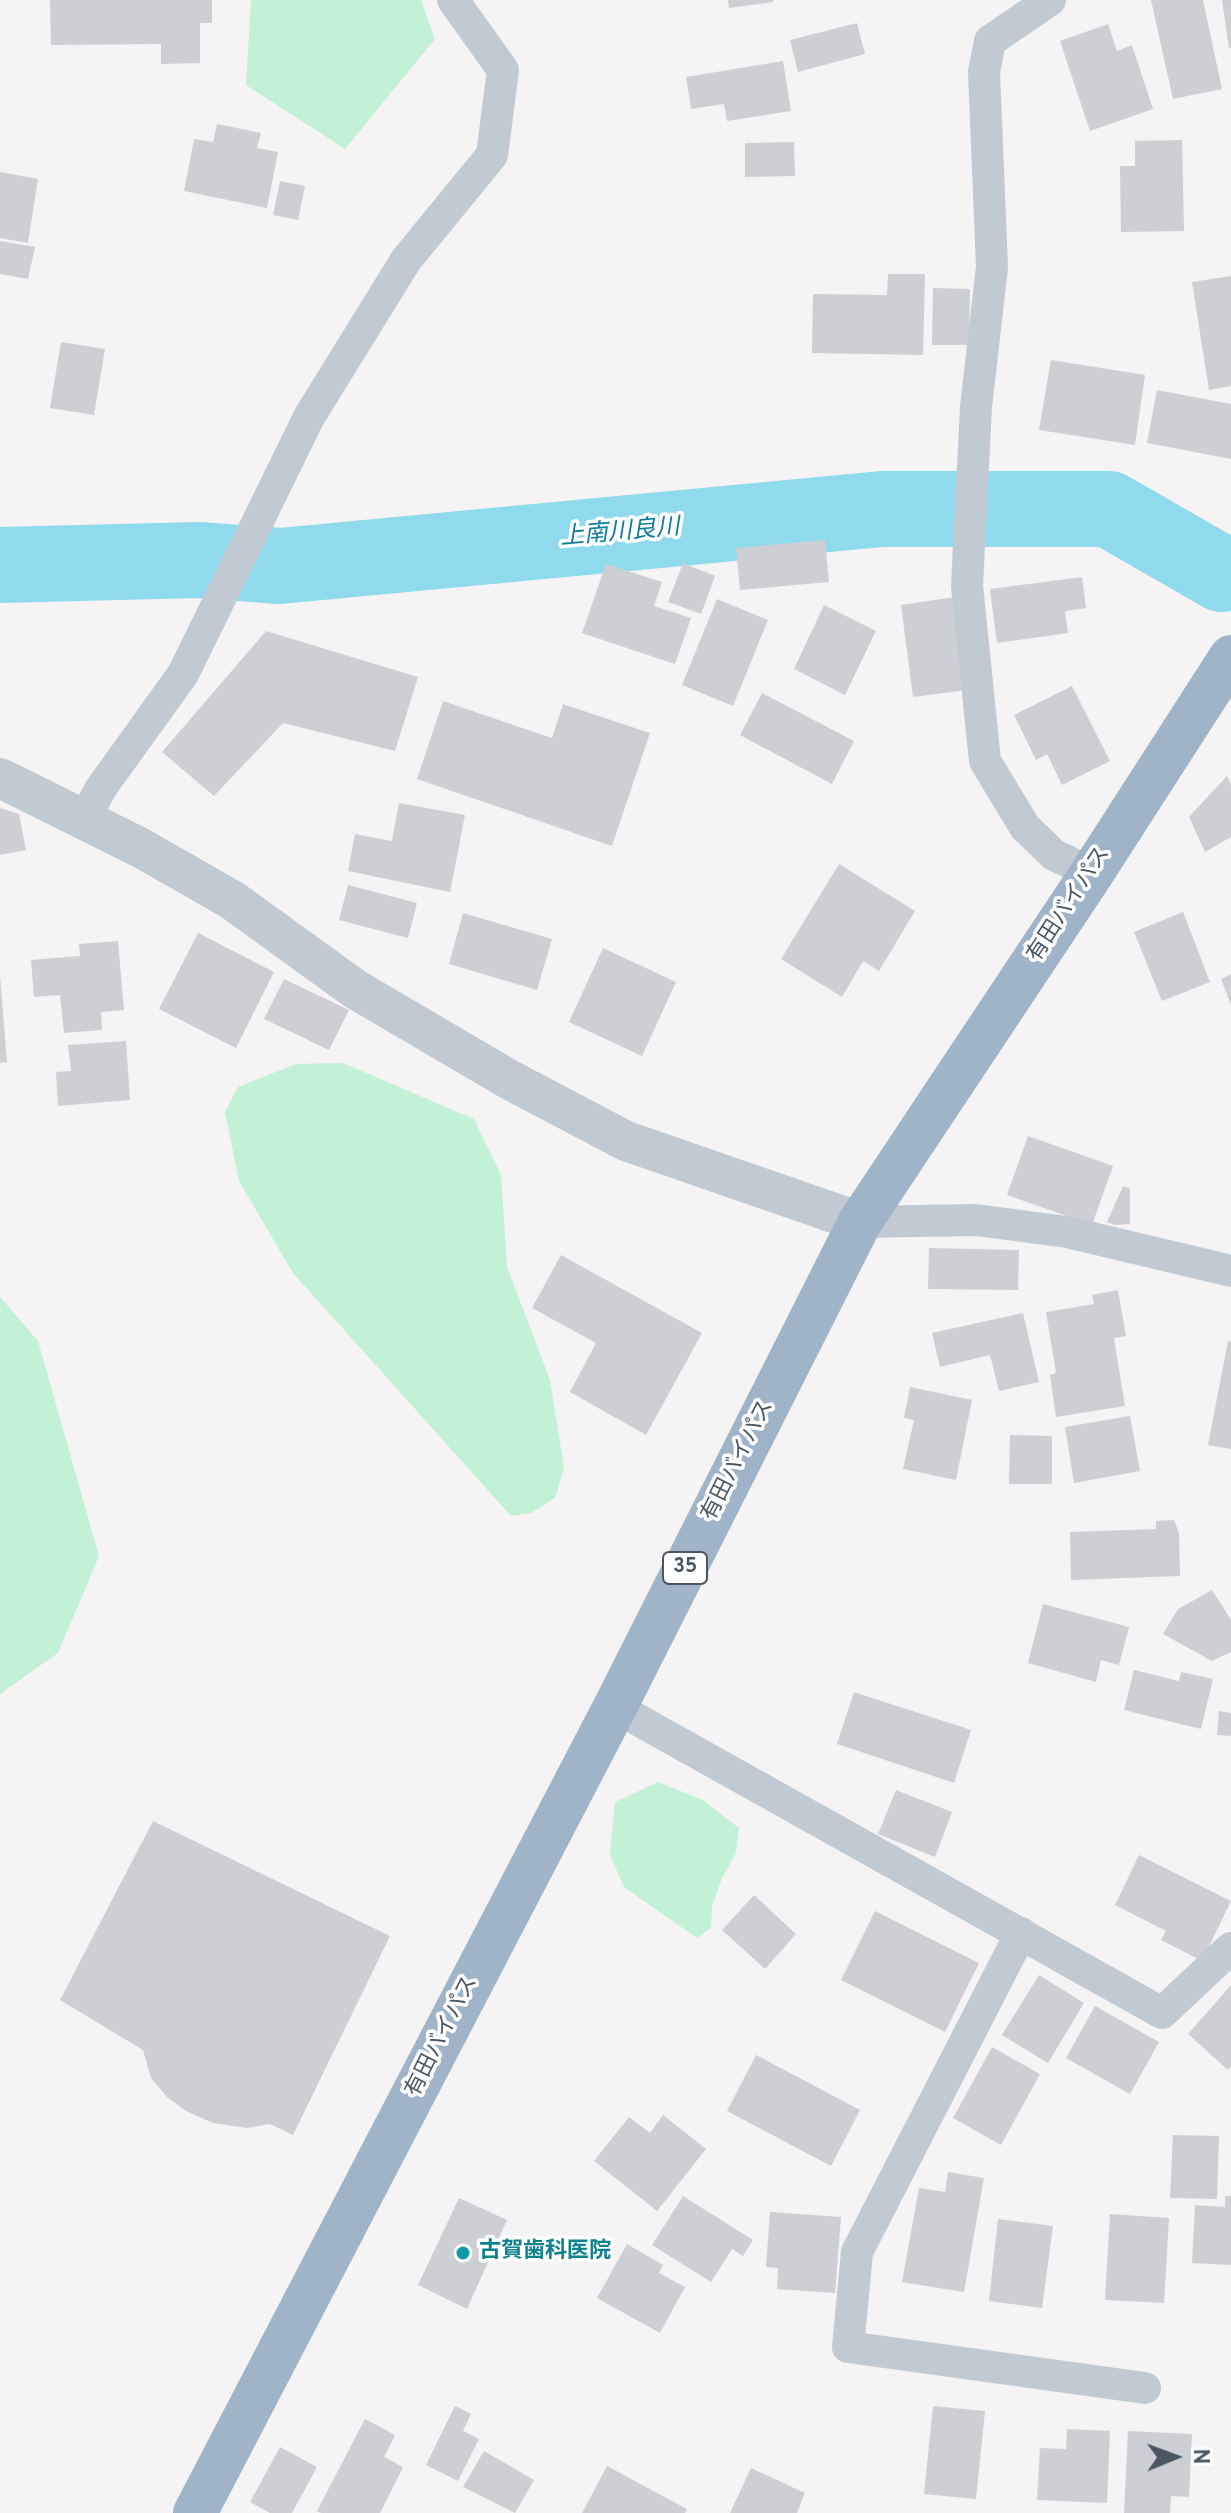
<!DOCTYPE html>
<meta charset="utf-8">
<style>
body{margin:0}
#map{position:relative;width:1231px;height:2513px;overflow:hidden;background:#f5f3f3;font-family:Overpass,sans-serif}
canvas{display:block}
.north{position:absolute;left:1135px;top:2417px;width:80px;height:80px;-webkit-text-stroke:6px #fff;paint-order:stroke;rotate:89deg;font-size:22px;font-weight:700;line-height:32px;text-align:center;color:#4a5661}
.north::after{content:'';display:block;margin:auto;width:28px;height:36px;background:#4a5661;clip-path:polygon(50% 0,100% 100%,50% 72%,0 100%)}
</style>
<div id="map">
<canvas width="1231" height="2513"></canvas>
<div class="north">N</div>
</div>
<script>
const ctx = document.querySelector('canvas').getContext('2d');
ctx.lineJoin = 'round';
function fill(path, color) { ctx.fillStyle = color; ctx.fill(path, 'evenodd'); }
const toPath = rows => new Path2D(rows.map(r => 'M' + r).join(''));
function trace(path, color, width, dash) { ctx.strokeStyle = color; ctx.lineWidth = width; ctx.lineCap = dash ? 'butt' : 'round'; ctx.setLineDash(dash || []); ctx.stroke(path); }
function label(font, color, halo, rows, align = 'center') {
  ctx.font = font + ' Overpass,"Noto Sans JP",sans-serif'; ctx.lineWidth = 7; ctx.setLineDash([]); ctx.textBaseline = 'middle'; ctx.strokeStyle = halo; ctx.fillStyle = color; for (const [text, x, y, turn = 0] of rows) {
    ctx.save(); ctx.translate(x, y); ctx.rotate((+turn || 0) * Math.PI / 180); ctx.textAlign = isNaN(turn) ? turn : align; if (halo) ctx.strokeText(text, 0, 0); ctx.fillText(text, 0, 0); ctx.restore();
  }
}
fill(toPath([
 [251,0,421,0,435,39,345,149,246,85],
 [343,1063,474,1119,501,1175,507,1267,550,1380,564,1468,555,1498,531,1513,511,1516,293,1273,239,1181,225,1112,238,1087,296,1064],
 [0,1297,38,1341,99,1556,58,1653,0,1694],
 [658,1782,703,1800,739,1828,736,1853,722,1878,712,1907,711,1928,697,1938,624,1887,610,1855,615,1802]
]), '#c3f1d5');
trace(toPath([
 [0,565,198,560,280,566,882,509,1109,509,1222,574]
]), '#90daee', 76);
fill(toPath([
 [50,0,212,0,212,23,200,23,200,63,161,64,161,44,51,45],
 [728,0,773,0,773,2,729,8],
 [1151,0,1203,0,1222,89,1173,99],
 [1222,0,1231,0,1231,48,1229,48],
 [857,23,865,54,798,72,790,40],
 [1108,24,1117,51,1132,45,1153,109,1090,131,1060,41],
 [783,61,791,111,727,121,724,104,691,109,686,77],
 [217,124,261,133,257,148,278,152,267,208,184,191,194,139,213,142],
 [1182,140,1184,231,1121,232,1120,166,1135,166,1135,141],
 [794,142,795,176,745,177,745,143],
 [0,172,38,179,28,243,0,238],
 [280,181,305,186,298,220,273,215],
 [0,241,35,247,28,279,0,274],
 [888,274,925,274,923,355,812,353,813,294,887,295],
 [1231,276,1231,386,1209,390,1192,282],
 [933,288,970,289,969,345,932,345],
 [61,342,105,349,94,415,50,408],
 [1051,360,1145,375,1135,445,1039,430],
 [1157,390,1231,404,1231,459,1147,443],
 [825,540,829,582,740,590,736,548],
 [683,563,715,576,701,614,668,602],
 [606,564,662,582,654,606,691,618,675,664,582,633],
 [1082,577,1086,608,1065,611,1068,633,997,643,990,589],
 [955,597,967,690,913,697,901,605],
 [717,599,768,620,733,706,682,685],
 [824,605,876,631,845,695,794,669],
 [266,631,418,677,395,751,283,723,214,796,162,752],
 [1072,686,1110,761,1062,785,1047,754,1036,760,1014,715],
 [762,693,854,741,832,784,740,735],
 [443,701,552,738,563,704,650,733,612,846,417,779],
 [1227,776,1231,785,1231,837,1205,852,1189,817],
 [399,803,465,815,450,892,348,871,355,834,392,841],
 [0,808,19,814,26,850,0,855],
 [839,864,915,911,879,971,863,961,842,997,781,959],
 [348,885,417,903,408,938,339,920],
 [1183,912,1210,982,1162,1001,1134,932],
 [463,913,552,939,537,990,449,964],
 [198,933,274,972,236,1048,159,1009],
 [118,941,124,1010,101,1012,102,1030,64,1033,60,995,34,997,31,960,80,956,79,944],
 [603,948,676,982,642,1056,569,1022],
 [1231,974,1231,1005,1221,979],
 [0,976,7,1062,0,1063],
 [284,979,349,1010,329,1050,264,1019],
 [126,1041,130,1100,58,1106,56,1072,71,1071,68,1045],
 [1028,1136,1113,1166,1092,1225,1007,1195],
 [1123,1186,1130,1189,1130,1224,1115,1225,1107,1222],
 [929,1248,1019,1250,1018,1290,928,1289],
 [561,1255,702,1333,646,1435,570,1392,596,1343,532,1308],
 [1118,1290,1126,1336,1114,1338,1125,1406,1056,1417,1050,1375,1056,1373,1046,1312,1094,1304,1092,1295],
 [1023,1313,1039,1382,999,1391,990,1355,940,1367,932,1333],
 [1228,1341,1231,1342,1231,1449,1208,1445],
 [910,1387,972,1400,956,1480,903,1469,914,1420,904,1418],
 [1130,1416,1140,1471,1074,1483,1065,1427],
 [1010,1435,1052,1436,1052,1484,1009,1484],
 [1174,1520,1179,1533,1180,1576,1071,1580,1070,1532,1156,1529,1156,1521],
 [1212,1590,1231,1620,1231,1652,1212,1661,1163,1634,1178,1609],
 [1043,1604,1129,1627,1119,1665,1101,1660,1096,1682,1028,1663],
 [1134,1670,1179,1681,1181,1672,1213,1679,1201,1729,1124,1710],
 [854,1692,971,1730,954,1783,837,1744],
 [1219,1711,1231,1713,1231,1736,1217,1735],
 [896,1790,952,1812,935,1857,878,1834],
 [153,1821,390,1936,293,2135,270,2124,247,2128,213,2123,186,2111,167,2097,151,2078,143,2050,60,2000],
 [1139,1855,1231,1901,1202,1961,1161,1940,1166,1931,1115,1905],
 [754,1895,796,1934,765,1969,722,1930],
 [875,1911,979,1963,945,2032,841,1980],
 [1039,1975,1084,2003,1048,2063,1002,2035],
 [1231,1985,1231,2066,1228,2070,1188,2034],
 [1095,2006,1159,2042,1130,2094,1066,2058],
 [992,2047,1040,2074,1001,2145,953,2118],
 [756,2055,860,2110,831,2166,727,2111],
 [663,2115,706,2149,657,2211,594,2161,629,2117,650,2133],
 [1173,2135,1219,2136,1217,2199,1170,2198],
 [948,2172,984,2178,964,2292,902,2282,919,2188,945,2192],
 [683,2196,753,2240,743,2256,732,2249,711,2282,652,2245],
 [1225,2196,1231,2196,1231,2265,1192,2263,1195,2205,1225,2207],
 [459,2198,507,2220,467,2309,418,2285],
 [770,2212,841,2217,835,2293,777,2289,778,2268,766,2267],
 [1110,2214,1169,2218,1164,2303,1105,2300],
 [998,2219,1053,2226,1042,2308,989,2301],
 [627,2244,663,2265,659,2273,685,2287,660,2333,597,2298],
 [455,2406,471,2414,463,2431,479,2439,458,2481,426,2465],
 [933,2406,985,2411,976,2499,924,2494],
 [365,2419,395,2435,384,2457,403,2467,380,2513,321,2513,317,2511],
 [1067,2429,1110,2431,1107,2503,1037,2500,1040,2448,1066,2449],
 [1128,2431,1192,2434,1189,2497,1171,2496,1170,2513,1124,2513],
 [280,2447,317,2467,292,2513,270,2513,250,2502],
 [484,2451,534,2480,515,2513,463,2487],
 [607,2466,687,2509,685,2513,582,2513],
 [751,2468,805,2493,797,2513,730,2513]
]), '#cdcfd5');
trace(toPath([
 [1050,0,990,41,984,72,992,267,976,407,967,586,985,761,1025,827,1054,855,1092,873],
 [84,819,101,788,183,674,309,417,406,260,492,155,503,70,453,0],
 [860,1222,976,1220,1067,1232,1231,1271],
 [615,1707,1162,2013,1231,1948],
 [1021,1933,857,2252,848,2347,1145,2388]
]), '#c1cad2', 32);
trace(toPath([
 [0,778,141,848,232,900,355,989,510,1080,626,1141,860,1222]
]), '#c1cad2', 40);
trace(toPath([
 [195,2513,615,1707,860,1222,1092,873,1231,657]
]), '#9fb4c9', 44);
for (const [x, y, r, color] of [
 [463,2253,8,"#0f9aa8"]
]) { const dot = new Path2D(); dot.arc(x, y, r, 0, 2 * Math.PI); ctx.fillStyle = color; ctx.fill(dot); trace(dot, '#fff', 3); }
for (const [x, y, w] of [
 [685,1568,44]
]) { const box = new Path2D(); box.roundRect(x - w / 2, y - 16, w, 32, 6); ctx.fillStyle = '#fff'; ctx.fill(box); trace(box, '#4a5661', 2); }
label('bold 20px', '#4a5661', null, [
 ["35",685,1568]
]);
label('22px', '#4a5661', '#fff', [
 ["有田バイパス",1070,905,-57],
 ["有田バイパス",739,1461,-63],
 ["有田バイパス",443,2037,-63]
]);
label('bold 22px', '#0d838f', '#fff', [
 ["古賀歯科医院",479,2253]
], 'left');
label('italic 24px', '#0c7c9b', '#fff', [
 ["上南川良川",620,534,-5]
]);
</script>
